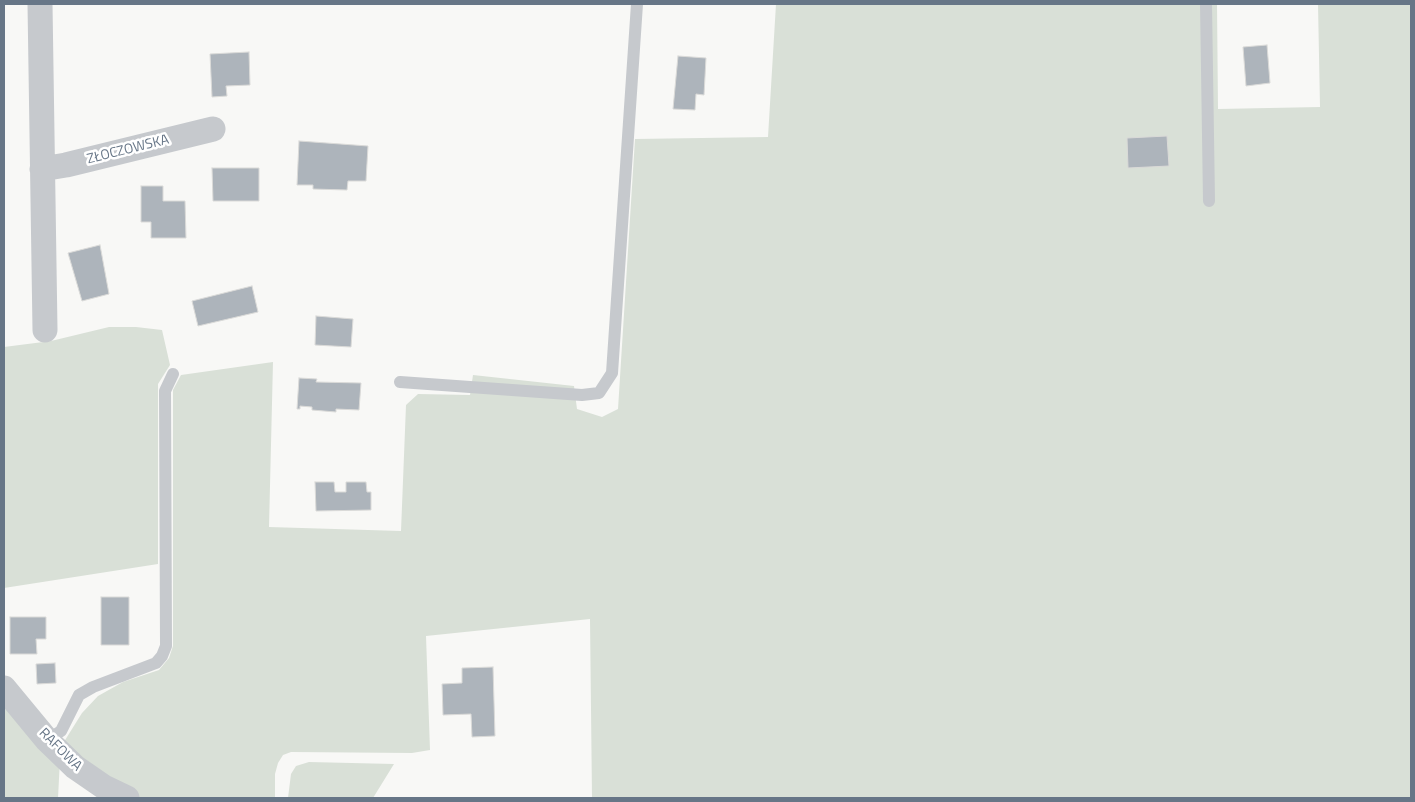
<!DOCTYPE html>
<meta charset="utf-8">
<style>
body{margin:0}
#map{position:relative;width:1415px;height:802px;overflow:hidden;background:#f8f8f6;font-family:"Titillium Web",sans-serif}
canvas{display:block}
.frame{position:absolute;inset:0;border:5px solid #677687;pointer-events:none}
</style>
<div id="map">
<canvas width="1415" height="802"></canvas>
<div class="frame"></div>
</div>
<script>
const ctx = document.querySelector('canvas').getContext('2d');
ctx.lineJoin = 'round';
function fill(path, color) { ctx.fillStyle = color; ctx.fill(path, 'evenodd'); }
const toPath = rows => new Path2D(rows.map(r => 'M' + r).join(''));
function trace(path, color, width, dash) { ctx.strokeStyle = color; ctx.lineWidth = width; ctx.lineCap = dash ? 'butt' : 'round'; ctx.setLineDash(dash || []); ctx.stroke(path); }
function label(font, color, halo, rows, align = 'center') {
  ctx.font = font + ' "Titillium Web",sans-serif'; ctx.lineWidth = 5; ctx.setLineDash([]); ctx.textBaseline = 'middle'; ctx.strokeStyle = halo; ctx.fillStyle = color; for (const [text, x, y, turn = 0] of rows) {
    ctx.save(); ctx.translate(x, y); ctx.rotate((+turn || 0) * Math.PI / 180); ctx.textAlign = isNaN(turn) ? turn : align; if (halo) ctx.strokeText(text, 0, 0); ctx.fillText(text, 0, 0); ctx.restore();
  }
}
fill(toPath([
 [776,4,1217,4,1218,109,1320,107,1318,4,1411,4,1411,798,592,798,590,619,426,636,430,750,412,753,291,752,283,755,278,763,275,774,275,798,139,798,62,745,82,713,98,696,123,682,159,670,169,658,173,646,173,390,181,375,273,362,269,527,401,531,406,405,418,394,470,395,473,375,574,386,577,409,602,417,618,409,635,139,768,137],
 [109,327,136,327,162,330,170,365,158,384,158,564,4,588,4,347,51,341],
 [4,697,60,759,58,798,4,798],
 [309,762,394,764,373,798,288,798,291,774,296,766]
]), '#d9e0d7');
const building = toPath([
 [1267,45,1270,83,1246,86,1243,47,1267,45],
 [249,52,250,85,226,86,227,96,212,97,210,54,249,52],
 [678,56,706,58,704,95,696,94,695,110,673,109,678,56],
 [1167,136,1169,166,1128,168,1127,138,1167,136],
 [299,141,368,146,366,181,348,181,347,190,313,189,313,185,297,185,299,141],
 [212,168,259,168,259,201,213,201,212,168],
 [141,186,163,186,163,201,185,201,186,238,151,238,151,222,141,222,141,186],
 [100,245,109,294,82,301,68,253,100,245],
 [252,286,258,312,198,326,192,301,252,286],
 [316,316,353,319,351,347,315,345,316,316],
 [299,378,317,379,316,382,361,383,359,410,336,409,336,412,312,410,312,407,300,406,300,409,297,409,299,378],
 [315,482,334,482,335,492,346,492,346,482,366,482,367,492,371,492,371,510,316,511,315,482],
 [101,597,129,597,129,645,101,645,101,597],
 [10,617,46,617,46,639,36,639,37,654,10,654,10,617],
 [55,663,56,683,37,684,36,664,55,663],
 [493,667,495,736,472,737,471,714,443,715,442,684,462,683,462,668,493,667]
]);
fill(building, '#adb4bb');
trace(building, '#dadad8', 1);
trace(toPath([
 [1206,4,1209,201],
 [400,382,582,395,599,393,612,373,637,4],
 [47,740,61,731,79,695,93,687,156,663,162,656,166,646,165,391,173,374]
]), '#c6c9cd', 12);
trace(toPath([
 [40,4,45,330],
 [42,169,66,165,213,129],
 [4,688,47,740,75,767,104,787,127,798]
]), '#c6c9cd', 25);
label('14px', '#677687', '#fff', [
 ["ZŁOCZOWSKA",128,150,-14],
 ["RAFOWA",60,750,45]
]);
</script>
